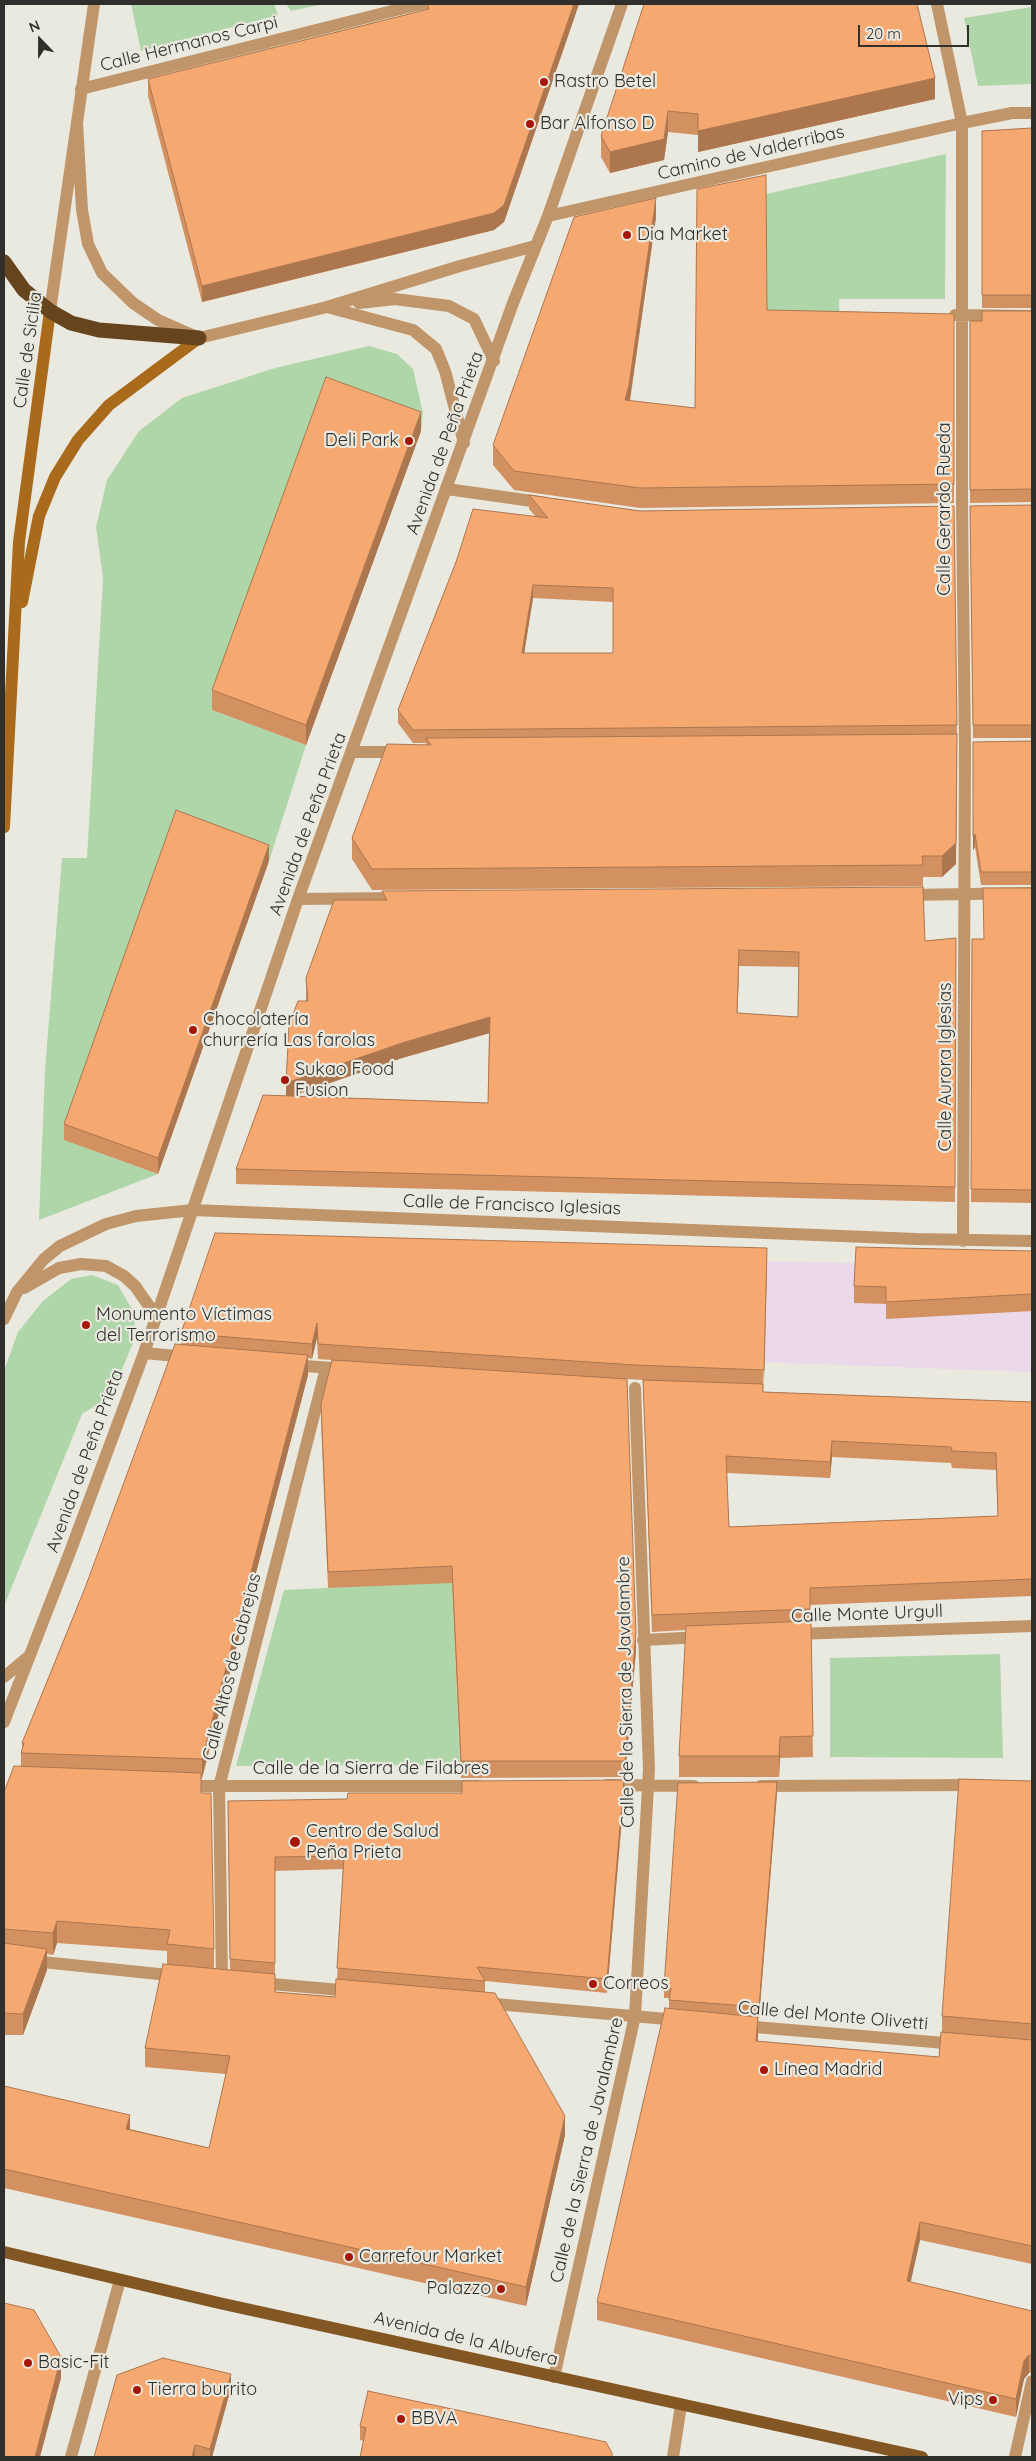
<!DOCTYPE html>
<meta charset="utf-8">
<style>
body{margin:0}
#map{position:relative;width:1036px;height:2461px;overflow:hidden;background:#eae9e0;font-family:Quicksand,sans-serif}
canvas{display:block}
.frame{position:absolute;inset:0;border:5px solid #302f2c;pointer-events:none}
.north{position:absolute;left:15px;top:15px;width:50px;height:50px;-webkit-text-stroke:4px #eae9e0;paint-order:stroke;rotate:338deg;font-size:14px;font-weight:700;line-height:20px;text-align:center;color:#302f2c}
.north::after{content:'';display:block;margin:auto;width:18px;height:22px;background:#302f2c;clip-path:polygon(50% 0,100% 100%,50% 72%,0 100%)}
.scale{position:absolute;left:858px;top:25px;width:111px;height:22px;box-sizing:border-box;border:2px solid #302f2c;border-top:0;padding-left:6px;font-size:15px;line-height:18px;white-space:nowrap;color:#302f2c;-webkit-text-stroke:4px #eae9e0;paint-order:stroke}
</style>
<div id="map">
<canvas width="1036" height="2461"></canvas>
<div class="frame"></div>
<div class="north">N</div>
<div class="scale">20 m</div>
</div>
<script>
const ctx = document.querySelector('canvas').getContext('2d');
ctx.lineJoin = 'round';
function fill(path, color) { ctx.fillStyle = color; ctx.fill(path, 'evenodd'); }
const toPath = rows => new Path2D(rows.map(r => 'M' + r).join(''));
function trace(path, color, width, dash) { ctx.strokeStyle = color; ctx.lineWidth = width; ctx.lineCap = dash ? 'butt' : 'round'; ctx.setLineDash(dash || []); ctx.stroke(path); }
function label(font, color, halo, rows, align = 'center') {
  ctx.font = font + ' Quicksand,sans-serif'; ctx.lineWidth = 4.5; ctx.setLineDash([]); ctx.textBaseline = 'middle'; ctx.strokeStyle = halo; ctx.fillStyle = color; for (const [text, x, y, turn = 0] of rows) {
    ctx.save(); ctx.translate(x, y); ctx.rotate((+turn || 0) * Math.PI / 180); ctx.textAlign = isNaN(turn) ? turn : align; if (halo) ctx.strokeText(text, 0, 0); ctx.fillText(text, 0, 0); ctx.restore();
  }
}
fill(toPath([
 [651,1258,1032,1268,1032,1372,647,1358]
]), '#ebd8e8');
fill(toPath([
 [131,4,274,4,278,15,141,51],
 [286,4,323,4,291,11],
 [1032,7,1032,84,978,86,964,18],
 [946,154,945,299,839,299,840,333,767,330,766,194],
 [369,346,397,354,413,369,423,413,421,431,326,397,212,710,306,745,269,861,177,826,65,1140,158,1174,39,1220,45,1070,62,858,87,858,103,578,96,527,107,480,139,431,182,398,275,368],
 [92,1275,118,1285,134,1313,135,1338,111,1396,82,1414,4,1606,4,1371,18,1332,43,1301,71,1279],
 [452,1582,460,1765,236,1766,284,1590],
 [1000,1654,1003,1758,830,1757,830,1658]
]), '#afd6a9');
trace(toPath([
 [81,89,400,9],
 [184,1786,479,1786],
 [222,1980,219,1787,326,1368]
]), '#c09569', 12);
trace(toPath([
 [399,4,400,9,422,4],
 [937,4,962,123,962,511,965,747,963,1241],
 [77,123,82,210,88,244,102,273,133,303,158,320,199,338,327,307,460,266,535,246],
 [548,216,962,123,1012,113,1032,113],
 [359,303,395,299,449,306,474,319,494,361],
 [327,307,413,330,436,349,445,371,464,443],
 [50,311,94,4],
 [955,315,1032,316],
 [447,489,546,503],
 [352,752,400,752],
 [908,895,1032,893],
 [298,899,398,898],
 [24,1288,59,1268,81,1264,106,1266,124,1276,135,1286,156,1316],
 [4,1319,17,1292,44,1259,60,1246,106,1224,136,1216,193,1210,916,1239,1032,1241],
 [144,1353,187,1357],
 [291,1365,346,1369],
 [795,1634,1032,1626],
 [643,1640,702,1637],
 [4,1677,28,1657],
 [4,1722,70,1552,144,1353,298,899,513,303,548,216,622,4],
 [607,1785,694,1786],
 [761,1786,974,1785],
 [4,1958,178,1976],
 [260,1983,352,1991],
 [484,2003,678,2020],
 [743,2026,957,2044],
 [554,2377,635,2016,649,1769,635,1388],
 [71,2457,120,2280],
 [1015,2457,1032,2381]
]), '#c09569', 12);
trace(toPath([
 [673,2457,681,2405]
]), '#c09569', 12);
trace(toPath([
 [22,602,39,516,55,477,78,440,109,405,199,338],
 [4,827,19,542,50,311]
]), '#a96b1b', 12);
trace(toPath([
 [4,2252,219,2303,922,2457]
]), '#835723', 12);
trace(toPath([
 [4,262,24,290,50,311,71,323,99,330,199,338]
]), '#66441e', 15);
fill(toPath([
 [425,4,579,4,504,222,494,230,202,302,148,96,148,79,425,10],
 [644,4,935,99,698,152,698,135,668,132,664,160,610,173,601,157,601,136],
 [1032,128,1032,308,982,308,982,131],
 [656,217,630,401,695,408,767,310,954,314,954,503,640,508,514,490,493,465,493,445],
 [1032,311,1032,502,970,503,970,321,982,321],
 [421,431,306,745,212,710,212,690],
 [529,495,640,511,954,506,957,734,956,864,942,877,923,877,923,886,372,890,352,859,352,838,426,745,426,743,413,743,398,723,398,710,456,562,536,517,529,509],
 [533,598,613,602,613,653,524,653],
 [1032,505,1032,738,973,738,970,506],
 [1032,741,1032,885,981,885,975,847,973,850,973,742],
 [269,861,158,1174,64,1140,64,1124],
 [1032,888,1032,1203,971,1202,972,939,984,939],
 [382,891,925,941,956,938,955,1202,236,1184,236,1169,286,1096,306,1001,306,978,382,900],
 [739,966,799,967,798,1017,737,1013],
 [489,1033,488,1103,293,1096,402,1058],
 [1032,1251,1032,1311,886,1319,886,1304,854,1303,854,1286],
 [767,1262,763,1392,1032,1402,1032,1596,810,1605,813,1757,780,1758,779,1777,679,1777,679,1756,686,1630,652,1632,643,1380,627,1379,636,1650,625,1777,461,1778,452,1583,328,1588,321,1421,321,1404,332,1360,318,1359,317,1338,312,1359,308,1358,308,1375,202,1778,201,1778,201,1793,214,1949,214,1968,230,1970,228,1801,347,1799,462,1793,462,1781,624,1794,607,1993,485,1981,485,1992,565,2135,526,2306,4,2188,4,2086,130,2129,209,2148,226,2074,145,2067,145,2048,167,1964,167,1951,57,1943,53,1955,47,1954,47,1970,23,2035,4,2035,4,1792,21,1767,21,1753,22,1749,22,1743,85,1588,181,1345,181,1333],
 [832,1457,951,1463,952,1468,996,1470,998,1516,729,1527,727,1473,830,1478],
 [343,1869,337,1979,335,1997,275,1992,275,1871],
 [1032,1781,1032,2264,920,2240,910,2282,1032,2311,1032,2373,1029,2373,1024,2379,1016,2417,597,2320,597,2302,669,2009,669,1998,664,1998,664,1987,777,1793,759,2018,758,2018,758,2041,939,2057,942,2032,942,2016],
 [231,2388,212,2457,94,2457],
 [360,2426,612,2457,364,2441,360,2440]
]), '#d39161');
fill(toPath([
 [574,4,579,4,504,222,494,230,202,302,202,286],
 [935,78,935,99,698,152,698,131],
 [668,111,668,132,664,160,610,173,610,152],
 [656,198,656,217,629,405,625,400],
 [421,412,421,431,306,745,306,725],
 [533,585,533,598,522,667,522,653],
 [957,734,956,864,942,877,942,856],
 [975,834,975,847,973,850,973,836],
 [269,845,269,861,158,1174,158,1158],
 [739,950,739,966,737,1029,737,1013],
 [490,1017,490,1033,402,1058,286,1098,286,1083,402,1043],
 [767,1248,767,1262,764,1384,764,1370],
 [317,1323,317,1338,312,1359,312,1344],
 [308,1355,308,1375,202,1778,202,1759],
 [832,1441,832,1457,830,1478,830,1462],
 [636,1633,636,1650,625,1777,625,1761],
 [780,1737,780,1758,779,1777,779,1756],
 [624,1780,624,1794,607,1993,607,1979],
 [777,1782,777,1793,759,2018,759,2007],
 [57,1921,57,1943,53,1955,53,1933],
 [47,1949,47,1970,23,2035,23,2014],
 [758,2017,758,2034,756,2059,756,2041],
 [130,2115,130,2134,126,2129],
 [565,2116,565,2135,526,2306,526,2287],
 [920,2222,920,2240,907,2299,907,2281],
 [1029,2355,1029,2373,1024,2379,1016,2417,1016,2399,1024,2361],
 [61,2357,61,2378,40,2457,35,2457],
 [231,2374,231,2388,212,2457,210,2457,210,2449],
 [195,2445,195,2457,192,2457]
]), '#ac764f');
const building = toPath([
 [427,4,574,4,504,205,494,213,202,286,148,79,429,9,427,4],
 [644,4,917,4,935,78,698,131,698,114,668,111,664,139,610,152,601,136,644,4],
 [1032,128,1032,295,982,295,982,131,1032,128],
 [766,175,767,310,954,314,954,484,640,488,514,471,493,445,574,217,656,198,629,385,625,400,695,408,697,189,766,175],
 [982,311,1032,311,1032,489,970,490,970,321,982,321,982,311],
 [326,377,421,412,306,725,212,690,326,377],
 [529,495,640,511,954,506,957,725,413,730,398,710,456,562,473,509,548,518,529,495],
 [533,585,613,588,613,653,522,653,533,585],
 [1032,505,1032,725,973,725,970,506,1032,505],
 [957,734,956,843,942,856,922,856,923,865,372,869,352,838,387,744,431,745,426,738,957,734],
 [1032,741,1032,872,981,872,975,834,973,836,973,742,1032,741],
 [176,810,269,845,158,1158,64,1124,176,810],
 [923,887,925,941,956,938,955,1187,236,1169,263,1095,488,1103,490,1017,402,1043,286,1083,289,1025,298,1001,308,1001,306,978,334,900,387,900,382,891,923,887],
 [739,950,799,952,798,1017,737,1013,739,950],
 [983,888,1032,888,1032,1190,971,1189,972,939,984,939,983,888],
 [215,1233,767,1248,764,1370,635,1365,318,1344,317,1323,312,1344,181,1333,215,1233],
 [856,1247,1032,1251,1032,1294,886,1302,886,1287,854,1286,856,1247],
 [175,1344,308,1355,202,1759,21,1753,24,1743,22,1743,85,1588,175,1344],
 [332,1360,627,1379,636,1633,625,1761,461,1761,452,1566,328,1572,321,1404,332,1360],
 [643,1380,763,1384,763,1392,1032,1402,1032,1579,810,1588,810,1609,652,1615,643,1380],
 [832,1441,951,1447,952,1451,996,1453,998,1516,729,1527,726,1456,830,1462,832,1441],
 [811,1621,813,1736,780,1737,779,1756,679,1756,686,1626,811,1621],
 [14,1766,201,1773,201,1793,211,1793,214,1949,167,1944,170,1930,57,1921,53,1933,4,1929,4,1792,14,1766],
 [959,1779,1032,1781,1032,2024,942,2016,959,1779],
 [624,1780,607,1979,477,1967,485,1981,337,1968,344,1856,275,1857,275,1963,230,1959,228,1801,347,1799,348,1793,462,1793,462,1781,624,1780],
 [777,1782,759,2007,669,2000,671,1988,664,1987,678,1783,777,1782],
 [4,1943,47,1949,23,2014,4,2013,4,1943],
 [163,1964,275,1974,275,1992,335,1997,336,1979,495,1993,565,2116,526,2287,4,2169,4,2086,130,2115,126,2129,209,2148,230,2056,145,2048,163,1964],
 [665,2008,758,2017,756,2041,939,2057,941,2032,1032,2040,1032,2246,920,2222,907,2281,1032,2311,1032,2355,1029,2355,1024,2361,1016,2399,597,2302,665,2008],
 [4,2303,34,2310,61,2357,35,2457,4,2457,4,2303],
 [163,2358,231,2374,210,2449,195,2445,192,2457,94,2457,117,2375,163,2358],
 [368,2391,606,2442,612,2453,612,2457,360,2457,366,2428,360,2426,368,2391]
]);
fill(building, '#f5a971');
trace(building, '#ac764f', 1);
for (const [x, y, r, color] of [
 [544,82,5,"#a71506"],
 [530,124,5,"#a71506"],
 [627,235,5,"#a71506"],
 [409,441,5,"#a71506"],
 [193,1030,5,"#a71506"],
 [285,1080,5,"#a71506"],
 [86,1325,5,"#a71506"],
 [295,1842,6,"#a71506"],
 [593,1984,5,"#a71506"],
 [764,2070,5,"#a71506"],
 [349,2257,5,"#a71506"],
 [501,2289,5,"#a71506"],
 [28,2363,5,"#a71506"],
 [137,2390,5,"#a71506"],
 [993,2400,5,"#a71506"],
 [401,2419,5,"#a71506"]
]) { const dot = new Path2D(); dot.arc(x, y, r, 0, 2 * Math.PI); ctx.fillStyle = color; ctx.fill(dot); trace(dot, '#eae9e0', 2); }
label('18px', '#302f2c', '#eae9e0', [
 ["Calle Hermanos Carpi",189,44,-14],
 ["Camino de Valderribas",751,153,-13],
 ["Calle de Sicilia",28,350,-82],
 ["Avenida de Peña Prieta",445,443,-70],
 ["Calle Gerardo Rueda",945,509,-90],
 ["Avenida de Peña Prieta",308,824,-70],
 ["Calle Aurora Iglesias",946,1067,-90],
 ["Calle de Francisco Iglesias",512,1205,2],
 ["Avenida de Peña Prieta",85,1461,-70],
 ["Calle Monte Urgull",867,1614,-2],
 ["Calle Altos de Cabrejas",232,1667,-76],
 ["Calle de la Sierra de Javalambre",626,1692,-91],
 ["Calle de la Sierra de Filabres",371,1769],
 ["Calle del Monte Olivetti",833,2016,5],
 ["Calle de la Sierra de Javalambre",587,2150,-77],
 ["Avenida de la Albufera",466,2339,13]
]);
label('18px', '#302f2c', '#eae9e0', [
 ["Rastro Betel",554,82],
 ["Bar Alfonso D",540,124],
 ["Dia Market",637,235],
 ["Deli Park",399,441,"right"],
 ["Chocolatería",203,1020],
 ["churrería Las farolas",203,1041],
 ["Sukao Food",295,1070],
 ["Fusion",295,1091],
 ["Monumento Víctimas",96,1315],
 ["del Terrorismo",96,1336],
 ["Centro de Salud",306,1832],
 ["Peña Prieta",306,1853],
 ["Correos",603,1984],
 ["Línea Madrid",774,2070],
 ["Carrefour Market",359,2257],
 ["Palazzo",491,2289,"right"],
 ["Basic-Fit",38,2363],
 ["Tierra burrito",147,2390],
 ["Vips",983,2400,"right"],
 ["BBVA",411,2419]
], 'left');
</script>
